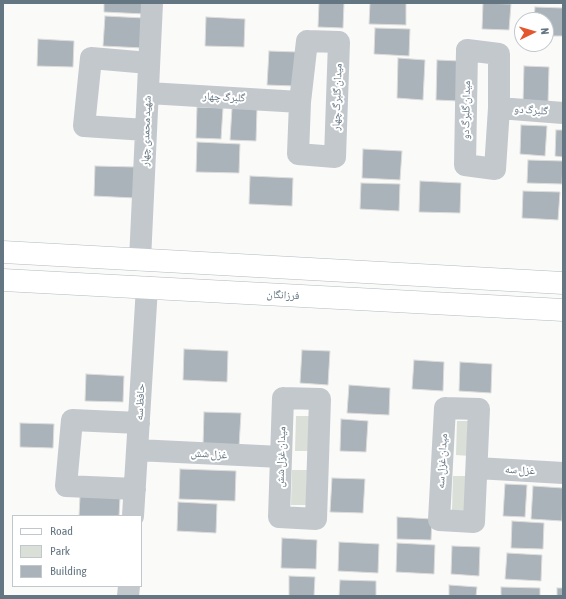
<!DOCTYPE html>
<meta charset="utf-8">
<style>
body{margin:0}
#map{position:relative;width:566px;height:599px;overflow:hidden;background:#fafaf8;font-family:"Asap Condensed",sans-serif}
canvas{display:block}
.frame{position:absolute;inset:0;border:4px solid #657683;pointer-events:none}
.legend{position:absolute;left:12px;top:515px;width:130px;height:72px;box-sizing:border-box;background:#fff;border:1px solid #c1c8cd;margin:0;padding:5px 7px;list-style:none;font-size:12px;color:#657683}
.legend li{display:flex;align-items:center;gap:8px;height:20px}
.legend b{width:20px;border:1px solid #c1c8cd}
.north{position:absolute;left:514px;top:12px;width:40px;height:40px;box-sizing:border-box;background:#fff;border:1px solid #c1c8cd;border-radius:50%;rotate:85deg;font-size:11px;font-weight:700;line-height:16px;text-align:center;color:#657683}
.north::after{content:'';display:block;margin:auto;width:14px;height:18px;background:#e4572e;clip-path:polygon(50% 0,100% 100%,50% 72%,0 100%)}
</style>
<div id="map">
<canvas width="566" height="599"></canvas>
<div class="frame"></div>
<ul class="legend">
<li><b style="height:5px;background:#fff"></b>Road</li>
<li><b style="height:11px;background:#dadfd7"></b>Park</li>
<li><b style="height:11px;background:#aab3b9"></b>Building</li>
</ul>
<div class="north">N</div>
</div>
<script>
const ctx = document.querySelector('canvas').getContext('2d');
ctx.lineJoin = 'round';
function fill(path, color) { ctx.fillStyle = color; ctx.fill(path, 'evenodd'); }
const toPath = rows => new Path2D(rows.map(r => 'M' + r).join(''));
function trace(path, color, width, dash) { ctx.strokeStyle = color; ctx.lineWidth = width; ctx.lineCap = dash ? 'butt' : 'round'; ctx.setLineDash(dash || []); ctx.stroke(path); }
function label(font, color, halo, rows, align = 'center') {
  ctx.font = font + ' "Asap Condensed","Noto Naskh Arabic",sans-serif'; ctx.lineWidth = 4; ctx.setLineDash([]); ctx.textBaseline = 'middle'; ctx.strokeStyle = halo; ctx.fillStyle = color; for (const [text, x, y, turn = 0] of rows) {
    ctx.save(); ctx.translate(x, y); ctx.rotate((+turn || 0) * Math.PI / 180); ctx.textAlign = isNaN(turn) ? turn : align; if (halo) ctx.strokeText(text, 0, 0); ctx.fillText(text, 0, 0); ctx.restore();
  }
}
fill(toPath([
 [296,416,311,416,310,451,295,451],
 [457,421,471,421,470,456,456,455],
 [292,470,307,470,306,505,291,505],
 [453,476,468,476,467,511,452,510]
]), '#dadfd7');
const building = toPath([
 [104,3,145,3,145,14,104,12,104,3],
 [319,3,344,3,343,28,318,27,319,3],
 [370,3,406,3,406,25,369,24,370,3],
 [483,3,511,4,509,30,482,29,483,3],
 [535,7,563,8,563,36,546,36,546,20,534,20,535,7],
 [105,16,144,18,143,48,103,46,105,16],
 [206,17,245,19,244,47,205,46,206,17],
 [375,28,410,29,409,56,374,54,375,28],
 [38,39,74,41,73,67,37,66,38,39],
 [269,51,297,52,295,86,267,85,269,51],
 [398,58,425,60,423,100,397,98,398,58],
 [437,60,460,61,459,101,436,100,437,60],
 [524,66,549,67,548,103,523,102,524,66],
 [197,107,223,108,221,139,196,138,197,107],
 [232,108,257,109,256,141,230,140,232,108],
 [521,125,547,126,545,156,520,154,521,125],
 [556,130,563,130,563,157,555,156,556,130],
 [197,142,240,144,239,173,196,172,197,142],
 [363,149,402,151,400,180,362,178,363,149],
 [528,160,563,161,562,184,527,183,528,160],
 [95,166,136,167,135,198,94,196,95,166],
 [250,176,293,178,292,206,249,204,250,176],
 [420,181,461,183,460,213,419,212,420,181],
 [361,183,400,184,399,211,360,209,361,183],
 [523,191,560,192,558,220,522,218,523,191],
 [184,349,228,351,227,382,183,380,184,349],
 [302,350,330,351,328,385,300,383,302,350],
 [414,360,444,362,443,391,412,389,414,360],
 [460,362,492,364,491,393,459,391,460,362],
 [86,374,124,376,123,402,85,401,86,374],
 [349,385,390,388,389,415,347,413,349,385],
 [204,412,241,413,239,447,203,446,204,412],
 [341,419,368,421,366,452,340,451,341,419],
 [20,423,54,424,53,448,20,447,20,423],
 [180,469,236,471,235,501,179,499,180,469],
 [332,478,365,479,363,513,330,512,332,478],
 [505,484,527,485,525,517,503,516,505,484],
 [533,486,563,488,562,521,531,519,533,486],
 [80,496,120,498,119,516,79,516,80,496],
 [178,502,217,504,216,533,177,531,178,502],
 [397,517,432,519,431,540,397,539,397,517],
 [512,521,544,523,543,549,511,548,512,521],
 [282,538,317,540,316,569,281,568,282,538],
 [339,542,379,544,378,573,338,571,339,542],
 [397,543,435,545,434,574,396,572,397,543],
 [452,546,480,547,479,576,451,574,452,546],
 [507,553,542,555,541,581,505,579,507,553],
 [289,576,315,577,314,596,289,596,289,576],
 [340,580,376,581,376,596,339,596,340,580],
 [449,585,477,587,476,596,449,596,449,585],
 [501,587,540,588,540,596,501,596,501,587],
 [557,588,563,588,563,596,557,596,557,588]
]);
fill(building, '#aab3b9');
trace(building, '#dcdcda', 1);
const secondary = toPath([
 [3,252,563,283],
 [3,280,563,310]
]);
trace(secondary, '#b3babf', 23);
trace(toPath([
 [307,41,339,42,335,157,298,154,300,102,307,41],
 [467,50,499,54,499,108,495,169,465,165,467,50],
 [148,93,300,102],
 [499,108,563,113],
 [146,130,84,126,91,58,149,63],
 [140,260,152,3],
 [283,398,320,399,316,519,279,517,283,398],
 [445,408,479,409,474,522,439,520,445,408],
 [137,450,281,457],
 [477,468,563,473],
 [135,489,66,486,72,420,139,423],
 [133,516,147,287],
 [128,596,129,586]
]), '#c3c8cc', 22);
trace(secondary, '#fff', 22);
label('11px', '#657683', '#fff', [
 ["گلبرگ چهار",224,97,3],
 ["میدان گلبرگ چهار",337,97,-88],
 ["میدان گلبرگ دو",466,110,-89],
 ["گلبرگ دو",531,110,4],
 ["شهید محمدی چهار",146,131,-88],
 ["فرزانگان",283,295,3],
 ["حافظ سه",140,402,-87],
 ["غزل شش",209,454,3],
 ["میدان غزل شش",281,457,-88],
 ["میدان غزل سه",442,461,-87],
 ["غزل سه",520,470,3]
]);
</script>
